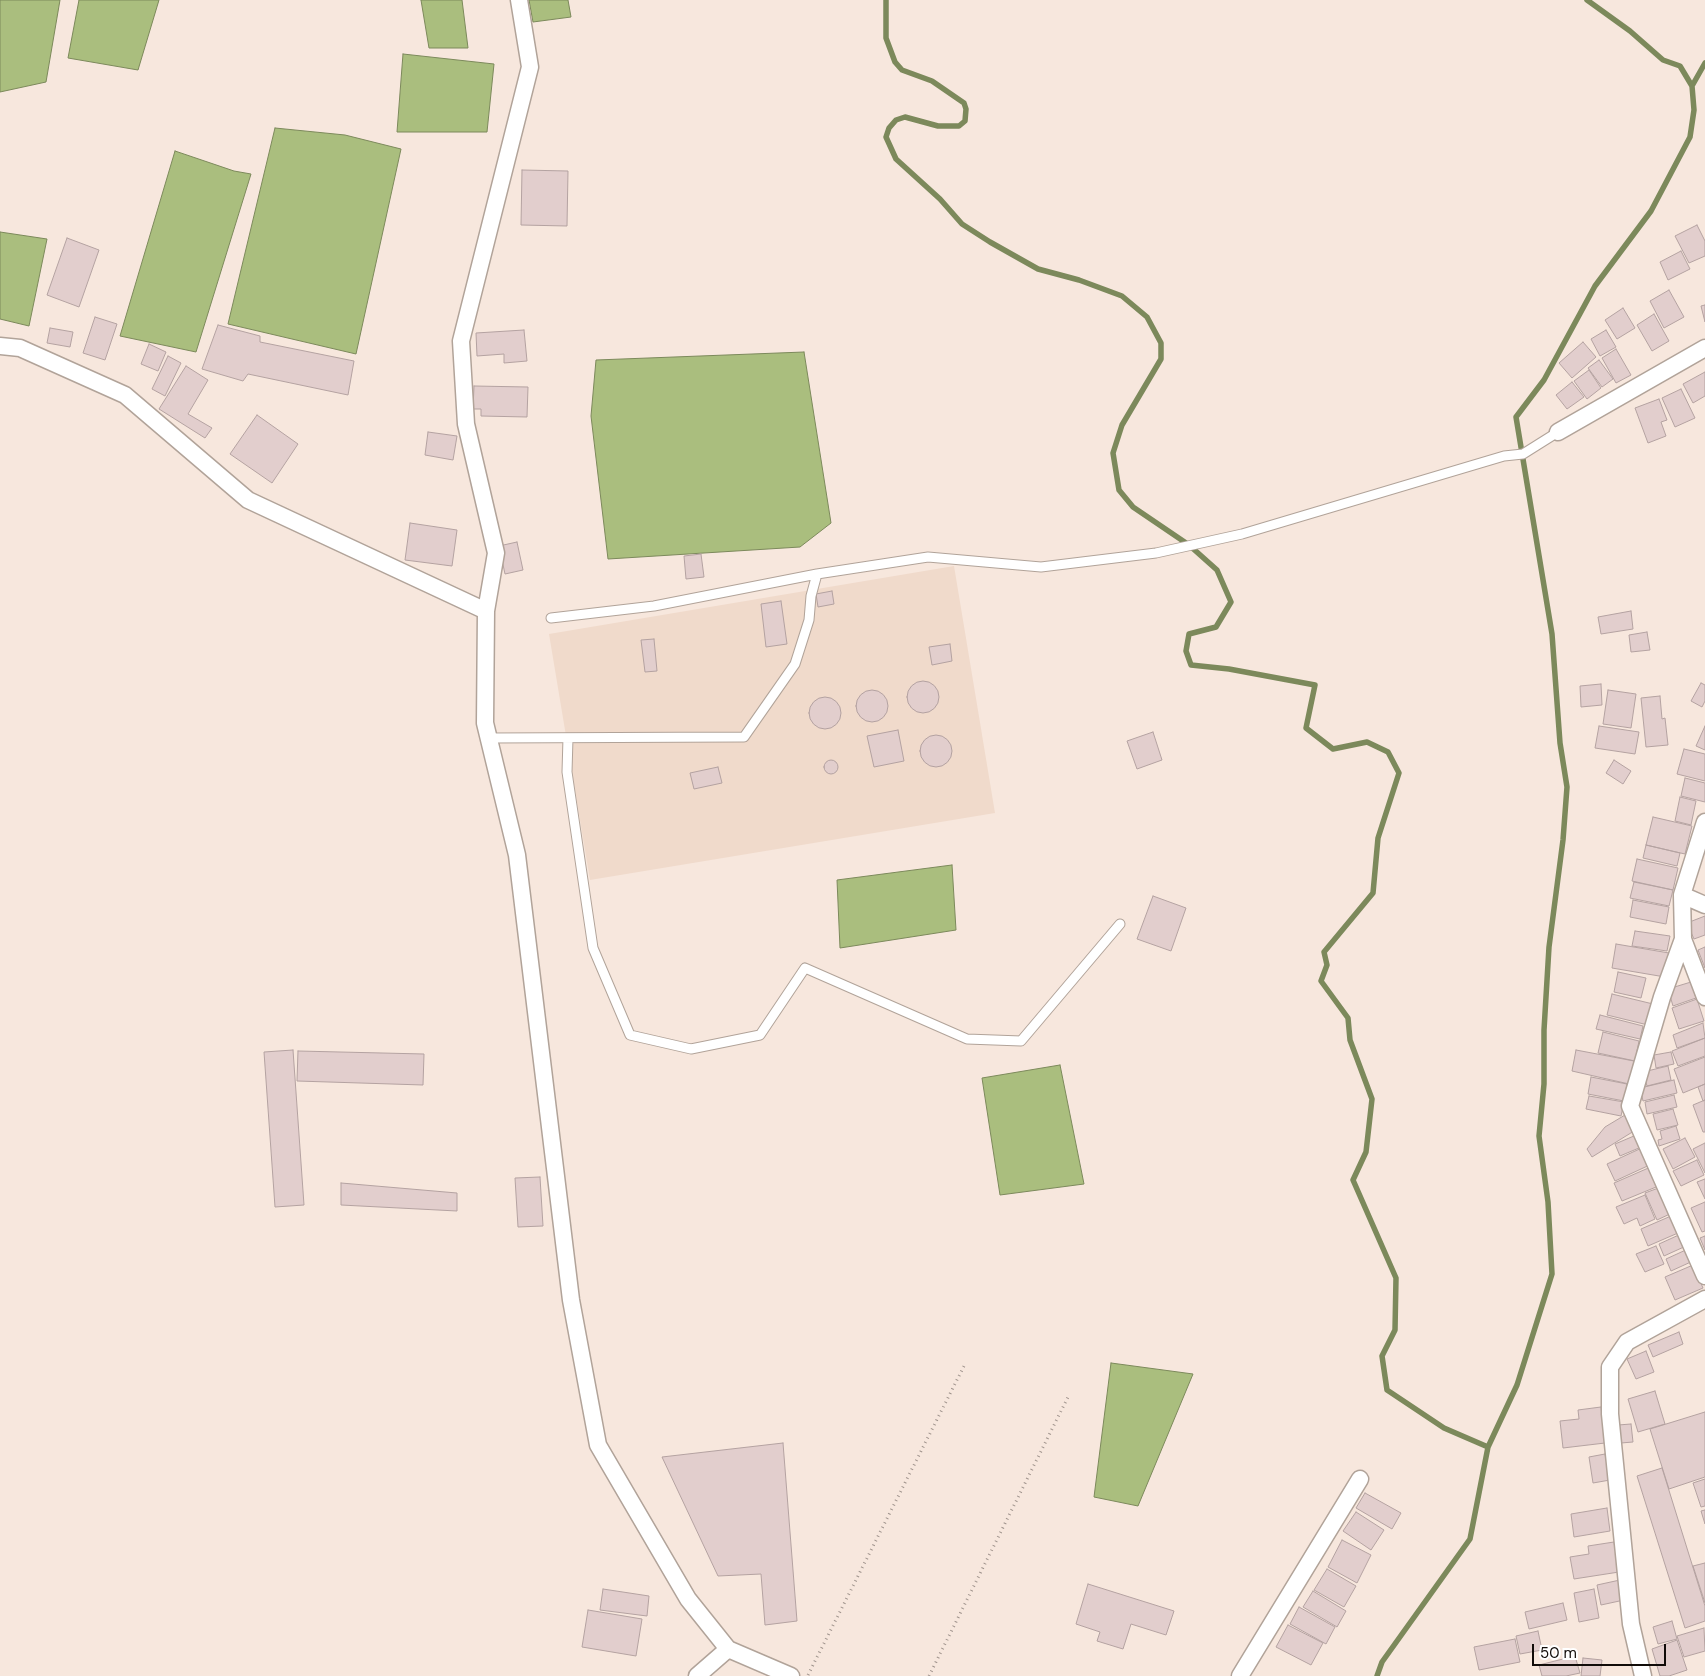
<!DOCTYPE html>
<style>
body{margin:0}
#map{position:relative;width:1705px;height:1676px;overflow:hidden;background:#f7e7dd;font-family:"DM Sans",sans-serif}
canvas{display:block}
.scale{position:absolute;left:1532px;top:1644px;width:134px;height:22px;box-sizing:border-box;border:2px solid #110c09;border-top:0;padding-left:6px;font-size:15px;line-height:18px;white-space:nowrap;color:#110c09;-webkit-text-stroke:4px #fff;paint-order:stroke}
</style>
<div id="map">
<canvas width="1705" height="1676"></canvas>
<div class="scale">50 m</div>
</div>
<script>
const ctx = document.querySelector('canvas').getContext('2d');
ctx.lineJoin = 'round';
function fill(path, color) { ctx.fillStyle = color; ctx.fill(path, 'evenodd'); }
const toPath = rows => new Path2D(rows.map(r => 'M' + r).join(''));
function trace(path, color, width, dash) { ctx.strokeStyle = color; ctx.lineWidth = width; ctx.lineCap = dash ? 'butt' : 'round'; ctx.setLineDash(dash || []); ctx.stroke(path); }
fill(toPath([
 [954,566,995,813,590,880,549,634]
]), '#f0dacb');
const water = toPath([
 [0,0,60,0,46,82,0,92,0,0],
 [79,0,159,0,138,70,68,58,79,0],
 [421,0,462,0,468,48,429,48,421,0],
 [529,0,568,0,571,17,533,22,529,0],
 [403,54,494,64,487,132,397,132,403,54],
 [275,128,345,135,401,149,356,354,228,324,275,128],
 [175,151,234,171,251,174,196,352,120,336,175,151],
 [0,232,47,239,29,326,0,319,0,232],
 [804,352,831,523,800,547,608,559,591,416,596,360,804,352],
 [952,865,956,930,840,948,837,880,952,865],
 [1060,1065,1084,1184,1000,1195,982,1078,1060,1065],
 [1111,1363,1193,1374,1138,1506,1094,1497,1111,1363]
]);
fill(water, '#aabe7e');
trace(water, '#7c895b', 1);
trace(toPath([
 [886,0,886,38,895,62,902,70,932,81,964,103,966,109,965,121,959,126,938,126,905,117,896,120,889,128,886,137,896,159,940,199,962,224,990,242,1038,269,1079,280,1122,296,1147,317,1161,343,1161,359,1122,425,1113,453,1119,490,1133,507,1189,545,1217,570,1231,602,1216,627,1189,634,1186,651,1191,665,1229,669,1315,685,1306,728,1333,749,1367,742,1388,752,1399,773,1378,838,1373,893,1324,952,1327,965,1321,981,1348,1018,1350,1040,1372,1099,1366,1152,1353,1180,1396,1278,1395,1330,1382,1356,1387,1390,1444,1428,1488,1447],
 [1692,86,1705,63],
 [1377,1676,1382,1662,1470,1539,1488,1447,1517,1385,1552,1274,1548,1202,1539,1136,1544,1084,1544,1030,1549,947,1563,840,1567,787,1560,743,1552,634,1516,417,1544,380,1595,286,1651,211,1690,137,1694,110,1692,86,1680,66,1663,60,1630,31,1587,0]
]), '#7c895b', 5.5);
const building = toPath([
 [522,170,568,171,567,226,521,225,522,170],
 [1697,225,1705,241,1705,256,1689,263,1675,236,1697,225],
 [67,238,99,250,79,307,47,295,67,238],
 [1681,251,1690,269,1668,280,1660,262,1681,251],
 [1669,290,1684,317,1664,328,1650,301,1669,290],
 [1705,305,1705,322,1701,306,1705,305],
 [1623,308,1635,328,1617,339,1605,320,1623,308],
 [1654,314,1669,341,1652,351,1637,325,1654,314],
 [95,317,117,324,105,360,83,353,95,317],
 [218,325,260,336,260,342,354,361,348,395,248,374,243,381,202,369,218,325],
 [50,328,73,332,70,347,47,343,50,328],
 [524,330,527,361,504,363,504,354,477,356,476,333,524,330],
 [1606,330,1616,347,1600,356,1591,339,1606,330],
 [1583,342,1596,357,1572,378,1559,363,1583,342],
 [149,344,166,352,158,371,141,364,149,344],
 [1616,349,1631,375,1616,383,1602,358,1616,349],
 [168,356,181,363,165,396,152,389,168,356],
 [1599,360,1613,379,1602,387,1588,368,1599,360],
 [186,366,208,380,188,414,212,428,205,438,159,409,186,366],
 [1589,370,1601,388,1587,399,1574,381,1589,370],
 [1705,372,1705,396,1693,403,1683,384,1705,372],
 [1572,382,1584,397,1567,409,1556,395,1572,382],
 [474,386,528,387,527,417,481,416,481,409,473,409,474,386],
 [1681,389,1695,418,1675,427,1662,398,1681,389],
 [1659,399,1667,420,1661,422,1666,436,1648,443,1635,408,1659,399],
 [257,415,298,444,272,483,230,454,257,415],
 [428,432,457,436,453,460,425,455,428,432],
 [410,523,457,530,452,566,405,560,410,523],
 [517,542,523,570,505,574,499,546,517,542],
 [701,554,704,577,686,579,684,556,701,554],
 [832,591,834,604,818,607,816,594,832,591],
 [781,601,787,644,766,647,761,604,781,601],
 [1631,611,1633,629,1601,634,1598,617,1631,611],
 [1647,632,1650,650,1631,652,1629,635,1647,632],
 [654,639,657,671,645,672,641,640,654,639],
 [950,644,952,661,932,665,929,647,950,644],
 '907 697a16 16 0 1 1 32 0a16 16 0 1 1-32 0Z',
 [1701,683,1705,685,1705,701,1702,707,1691,701,1701,683],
 [1601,684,1602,705,1581,707,1580,686,1601,684],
 '856 706a16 16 0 1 1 32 0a16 16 0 1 1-32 0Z',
 [1608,690,1636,694,1631,728,1603,724,1608,690],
 [1660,696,1662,719,1665,718,1668,745,1646,747,1641,698,1660,696],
 '809 713a16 16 0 1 1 32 0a16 16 0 1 1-32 0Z',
 [1599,726,1639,732,1635,754,1595,748,1599,726],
 [1705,726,1705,750,1696,746,1705,726],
 [898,730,904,761,874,767,867,736,898,730],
 [1153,732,1162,760,1137,769,1127,741,1153,732],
 '920 751a16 16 0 1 1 32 0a16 16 0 1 1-32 0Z',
 [1684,749,1705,754,1705,781,1677,774,1684,749],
 [1614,760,1631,771,1623,784,1606,773,1614,760],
 '824 767a7 7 0 1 1 14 0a7 7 0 1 1-14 0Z',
 [718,767,722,783,694,789,690,773,718,767],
 [1685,778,1705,783,1705,802,1681,796,1685,778],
 [1680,797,1696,801,1691,825,1675,821,1680,797],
 [1653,817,1692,826,1685,854,1646,845,1653,817],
 [1646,845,1680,853,1677,866,1643,858,1646,845],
 [1637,859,1678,868,1673,890,1632,881,1637,859],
 [1634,882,1673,890,1669,906,1630,898,1634,882],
 [1153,896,1186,908,1171,951,1137,939,1153,896],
 [1633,900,1669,907,1666,924,1630,917,1633,900],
 [1705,916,1705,935,1694,939,1687,923,1705,916],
 [1635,931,1670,936,1667,951,1632,946,1635,931],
 [1616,944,1669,953,1665,977,1612,968,1616,944],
 [1705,947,1705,968,1698,950,1705,947],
 [1618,972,1646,978,1641,998,1614,992,1618,972],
 [1691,982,1696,998,1673,1006,1668,989,1691,982],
 [1612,994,1653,1004,1648,1025,1607,1015,1612,994],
 [1697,999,1704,1021,1679,1029,1672,1008,1697,999],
 [1600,1015,1643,1026,1640,1039,1596,1029,1600,1015],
 [1703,1023,1705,1038,1677,1048,1673,1035,1703,1023],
 [1603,1032,1639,1041,1635,1061,1598,1053,1603,1032],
 [1705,1038,1705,1056,1678,1066,1672,1051,1705,1038],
 [293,1050,304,1205,275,1207,264,1052,293,1050],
 [1576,1050,1634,1061,1629,1084,1572,1071,1576,1050],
 [298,1051,424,1054,423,1085,297,1081,298,1051],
 [1671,1052,1674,1064,1656,1068,1654,1055,1671,1052],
 [1705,1057,1705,1084,1683,1093,1674,1069,1705,1057],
 [1668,1066,1671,1080,1647,1086,1643,1072,1668,1066],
 [1591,1077,1627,1084,1624,1101,1588,1094,1591,1077],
 [1674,1080,1677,1093,1643,1101,1640,1088,1674,1080],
 [1705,1084,1705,1100,1703,1101,1698,1087,1705,1084],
 [1674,1095,1677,1107,1647,1114,1645,1102,1674,1095],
 [1589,1096,1624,1102,1621,1116,1586,1109,1589,1096],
 [1705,1100,1705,1132,1703,1132,1693,1105,1705,1100],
 [1673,1109,1678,1125,1657,1130,1653,1114,1673,1109],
 [1625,1115,1634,1131,1592,1157,1587,1149,1605,1127,1625,1115],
 [1676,1126,1680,1139,1659,1146,1658,1140,1662,1139,1660,1131,1676,1126],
 [1641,1133,1646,1145,1620,1156,1615,1144,1641,1133],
 [1685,1138,1695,1157,1673,1169,1663,1149,1685,1138],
 [1705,1143,1705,1173,1693,1149,1705,1143],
 [1646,1146,1654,1163,1615,1181,1607,1164,1646,1146],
 [1697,1160,1704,1175,1681,1186,1673,1171,1697,1160],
 [1653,1166,1661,1185,1622,1201,1614,1183,1653,1166],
 [540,1177,543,1226,518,1227,515,1178,540,1177],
 [1705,1179,1705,1199,1697,1182,1705,1179],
 [341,1183,457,1193,457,1211,341,1205,341,1183],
 [1661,1187,1672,1213,1657,1220,1645,1193,1661,1187],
 [1645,1195,1655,1219,1640,1226,1637,1218,1624,1224,1616,1207,1645,1195],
 [1705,1202,1705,1231,1702,1232,1691,1208,1705,1202],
 [1671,1216,1678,1233,1648,1246,1641,1229,1671,1216],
 [1681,1234,1686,1246,1664,1256,1659,1244,1681,1234],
 [1705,1236,1705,1250,1700,1238,1705,1236],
 [1656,1246,1664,1264,1645,1272,1636,1254,1656,1246],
 [1688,1249,1693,1261,1671,1271,1666,1259,1688,1249],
 [1693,1265,1703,1288,1675,1300,1665,1277,1693,1265],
 [1679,1332,1683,1344,1653,1357,1648,1345,1679,1332],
 [1646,1351,1654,1372,1636,1379,1627,1359,1646,1351],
 [1655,1391,1665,1424,1638,1432,1628,1399,1655,1391],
 [1601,1407,1605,1443,1563,1448,1560,1421,1579,1419,1578,1410,1601,1407],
 [1705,1412,1705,1477,1669,1489,1650,1429,1705,1412],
 [1631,1424,1633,1442,1621,1443,1618,1425,1631,1424],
 [783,1443,797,1621,765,1625,761,1574,718,1576,662,1457,783,1443],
 [1605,1454,1610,1480,1593,1483,1589,1457,1605,1454],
 [1662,1468,1705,1606,1705,1621,1685,1628,1637,1476,1662,1468],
 [1705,1479,1705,1506,1701,1507,1693,1483,1705,1479],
 [1365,1493,1401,1513,1392,1529,1356,1508,1365,1493],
 [1607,1508,1610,1531,1574,1537,1571,1514,1607,1508],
 [1705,1510,1705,1524,1701,1511,1705,1510],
 [1356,1512,1384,1530,1371,1550,1343,1531,1356,1512],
 [1342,1540,1371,1555,1357,1583,1328,1567,1342,1540],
 [1614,1542,1619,1572,1574,1579,1570,1557,1589,1554,1588,1546,1614,1542],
 [1705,1563,1705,1603,1693,1566,1705,1563],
 [1327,1569,1356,1586,1344,1607,1314,1590,1327,1569],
 [1620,1580,1624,1600,1601,1605,1597,1585,1620,1580],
 [1088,1584,1174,1611,1166,1635,1131,1624,1123,1649,1097,1641,1100,1632,1076,1624,1088,1584],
 [603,1589,649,1596,647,1616,600,1610,603,1589],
 [1594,1589,1599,1618,1579,1622,1574,1593,1594,1589],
 [1313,1591,1346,1611,1337,1627,1303,1607,1313,1591],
 [1563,1603,1567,1620,1529,1629,1525,1612,1563,1603],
 [1299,1607,1335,1627,1326,1644,1290,1624,1299,1607],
 [588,1610,642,1619,636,1656,582,1647,588,1610],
 [1672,1621,1677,1639,1658,1644,1653,1627,1672,1621],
 [1288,1625,1323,1643,1311,1665,1276,1647,1288,1625],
 [1704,1628,1705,1651,1684,1657,1677,1636,1704,1628],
 [1538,1631,1542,1650,1520,1654,1516,1636,1538,1631],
 [1515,1639,1520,1662,1479,1670,1474,1647,1515,1639],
 [1677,1640,1687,1670,1669,1676,1660,1676,1652,1649,1677,1640],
 [1575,1656,1580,1673,1566,1676,1542,1676,1539,1665,1575,1656],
 [1583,1658,1602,1660,1600,1676,1581,1676,1583,1658]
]);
fill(building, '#e2cecd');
trace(building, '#b4a2a1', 1);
const lane = toPath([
 [551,618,654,606,817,574,928,557,1041,567,1156,553,1242,534,1504,456,1523,454,1558,432],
 [489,738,744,737,795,664,809,620,811,596,817,574],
 [568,738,567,772,593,948,630,1035,691,1049,760,1035,805,968,967,1039,1021,1041,1120,924]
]);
const street = toPath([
 [519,0,530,67,461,341,466,424,496,553,486,611,485,723,517,855,571,1300,598,1445,688,1599,728,1649,791,1676],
 [0,346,20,348,125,395,248,500,486,611],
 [1558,432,1705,348],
 [1705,822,1682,895,1683,939,1662,997,1630,1106,1705,1276],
 [1682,895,1705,905],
 [1683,939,1705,997],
 [697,1676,728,1649],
 [1240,1676,1360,1479],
 [1643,1676,1631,1624,1610,1414,1610,1367,1627,1342,1705,1299]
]);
trace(lane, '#b1a399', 11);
trace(street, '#b1a399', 19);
trace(toPath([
 [808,1675,964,1366],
 [929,1676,1068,1397]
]), '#a0948d', 3, [1, 4]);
trace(lane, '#fff', 9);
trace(street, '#fff', 16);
</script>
